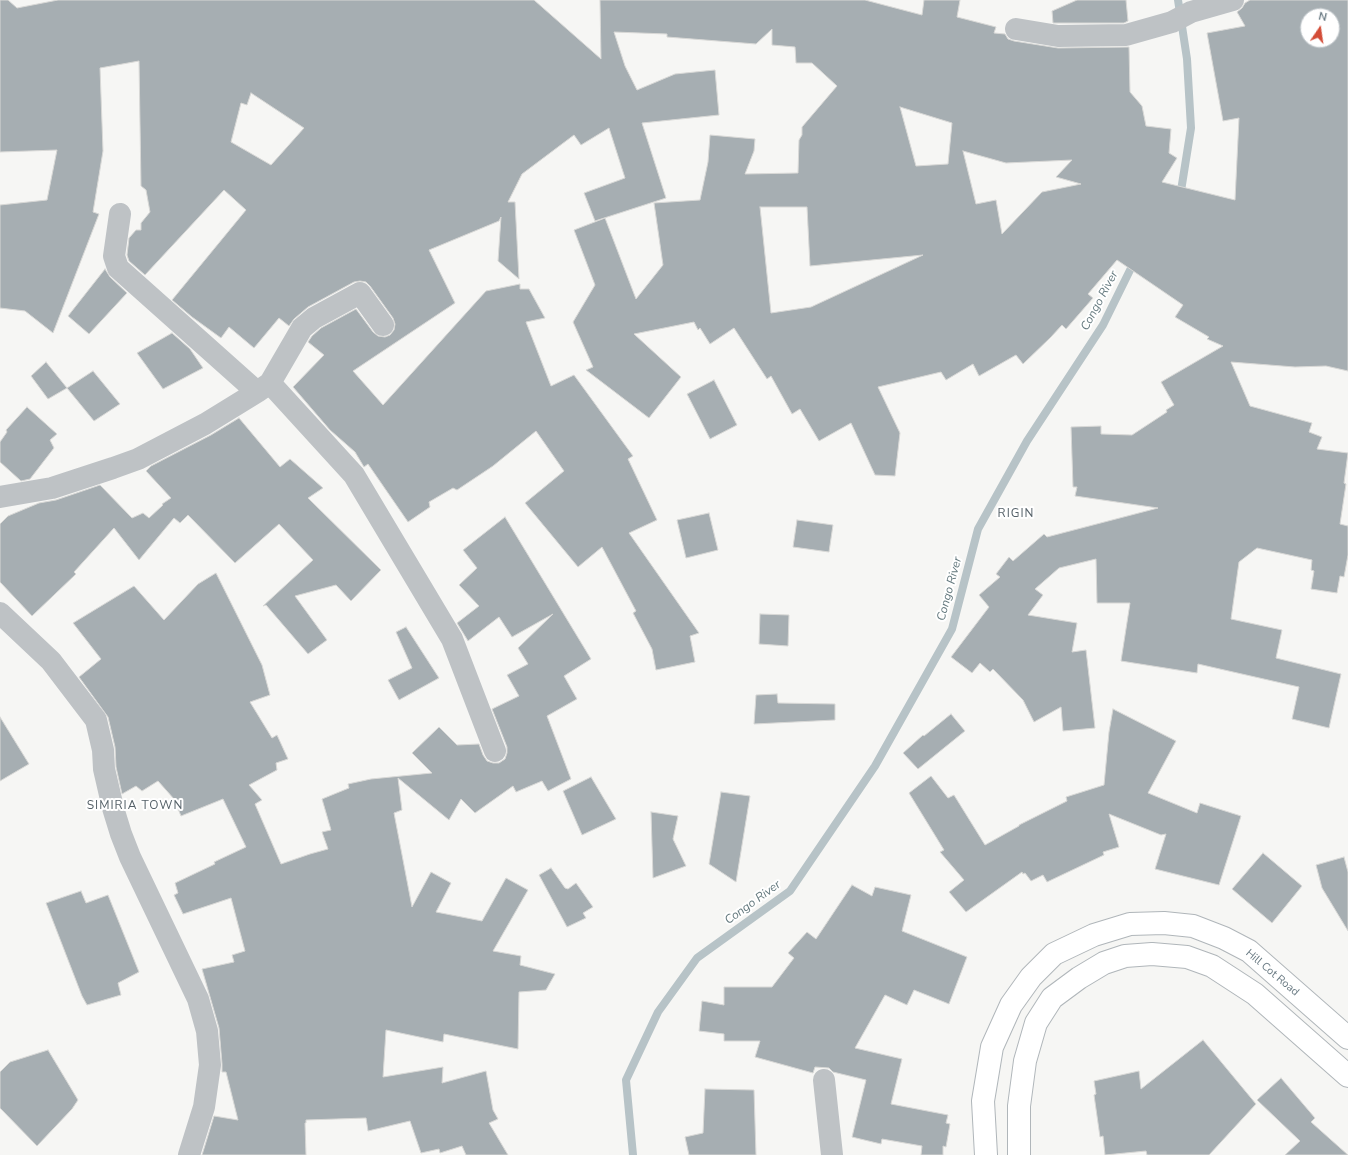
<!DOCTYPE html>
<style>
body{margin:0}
#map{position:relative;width:1348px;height:1155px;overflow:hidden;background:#f6f6f4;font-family:"Nunito Sans",sans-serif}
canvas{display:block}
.north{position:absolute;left:1300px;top:8px;width:40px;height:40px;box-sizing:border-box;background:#fff;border:1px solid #c3c9cd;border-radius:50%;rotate:13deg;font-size:11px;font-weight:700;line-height:16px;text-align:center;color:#687982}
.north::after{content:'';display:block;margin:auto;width:14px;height:18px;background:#d34c37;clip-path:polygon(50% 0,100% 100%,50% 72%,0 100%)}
</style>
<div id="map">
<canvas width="1348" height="1155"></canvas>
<div class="north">N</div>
</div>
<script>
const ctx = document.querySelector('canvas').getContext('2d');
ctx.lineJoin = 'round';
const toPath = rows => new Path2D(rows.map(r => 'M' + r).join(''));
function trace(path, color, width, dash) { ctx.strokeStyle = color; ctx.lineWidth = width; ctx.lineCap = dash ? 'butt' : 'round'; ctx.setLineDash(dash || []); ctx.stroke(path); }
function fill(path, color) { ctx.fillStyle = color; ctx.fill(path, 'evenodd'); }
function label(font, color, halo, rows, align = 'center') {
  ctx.font = font + ' "Nunito Sans",sans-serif'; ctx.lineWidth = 4; ctx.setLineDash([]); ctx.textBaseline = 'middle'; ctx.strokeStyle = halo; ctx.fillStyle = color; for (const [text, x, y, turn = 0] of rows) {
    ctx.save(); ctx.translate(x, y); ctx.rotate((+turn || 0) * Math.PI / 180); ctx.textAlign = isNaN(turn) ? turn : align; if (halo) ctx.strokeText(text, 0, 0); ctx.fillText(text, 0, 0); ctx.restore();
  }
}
trace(toPath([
 [1178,0,1187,59,1191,128,1180,197],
 [633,1155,626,1080,658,1012,697,958,790,891,875,766,952,629,978,529,1027,441,1103,325,1135,260]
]), '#b7c3c7', 8);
const building = toPath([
 [0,0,8,0,17,8,58,0,534,0,601,59,600,0,865,0,922,15,924,0,960,0,957,17,996,27,994,33,1005,34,1008,39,1014,41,1058,48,1129,47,1130,92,1142,106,1146,126,1171,129,1169,153,1177,158,1162,182,1235,200,1239,118,1223,121,1207,33,1245,26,1237,12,1242,8,1245,3,1250,0,1348,0,1348,371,1326,366,1295,367,1231,362,1250,406,1312,423,1309,432,1322,437,1317,449,1348,453,1344,483,1346,484,1340,524,1348,526,1348,555,1344,577,1340,576,1337,593,1311,589,1314,571,1311,570,1312,560,1257,548,1239,562,1231,619,1282,630,1276,658,1341,674,1329,728,1292,719,1299,687,1198,664,1197,673,1121,661,1130,603,1097,603,1096,559,1059,568,1035,589,1043,595,1028,615,1077,623,1072,652,1086,650,1095,728,1063,731,1061,707,1034,722,1023,700,993,669,990,672,980,663,972,673,951,657,989,607,979,595,1000,577,996,574,1009,557,1013,561,1044,534,1047,537,1158,508,1075,496,1077,487,1073,487,1071,427,1101,426,1101,434,1132,435,1167,412,1166,410,1174,405,1161,382,1223,346,1207,339,1209,337,1175,317,1183,305,1117,260,1088,294,1093,298,1066,329,1062,325,1051,337,1023,364,1016,355,979,376,973,364,946,380,941,372,878,387,900,433,895,476,875,475,851,423,819,441,800,409,792,414,771,376,767,379,734,328,710,344,700,328,698,330,694,322,634,334,681,377,649,418,586,370,593,367,573,322,595,285,574,230,605,218,636,299,663,265,654,203,700,200,708,162,710,135,755,139,754,151,745,174,798,173,799,140,802,135,802,127,837,86,812,63,796,63,795,47,772,45,772,29,756,44,667,37,667,34,614,32,625,66,637,90,675,74,715,70,719,115,642,123,666,198,595,221,584,193,625,178,609,128,581,145,574,135,522,174,508,202,515,202,519,279,498,261,501,217,499,221,429,250,455,303,353,371,383,405,486,291,520,284,520,289,529,289,545,318,526,322,551,386,574,375,633,456,628,459,657,520,629,533,699,633,690,636,695,662,656,670,652,649,633,613,636,611,602,547,578,567,525,503,564,471,536,431,493,466,457,490,453,488,429,502,430,507,408,522,368,464,364,467,355,452,330,430,293,387,324,355,308,342,312,336,321,328,356,309,373,332,378,336,385,337,390,335,394,330,395,324,393,318,370,286,366,282,360,281,354,282,308,307,294,319,289,326,279,318,254,348,229,327,221,338,192,317,172,300,246,210,224,190,145,275,129,261,127,255,129,238,136,230,141,230,141,223,150,212,146,190,141,186,139,61,100,68,103,151,93,212,99,214,53,333,25,311,0,308,0,205,47,200,57,150,0,152,0,0],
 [1308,16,1332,16,1332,40,1308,40,1308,16],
 [251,93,304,128,271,165,231,142,241,103,247,105,251,93],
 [900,107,952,123,948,164,916,166,900,107],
 [963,151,1006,163,1072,160,1056,177,1081,184,1042,192,1002,234,996,200,976,204,963,151],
 [760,207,807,207,810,266,923,255,811,307,771,313,760,207],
 [1077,0,1126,0,1128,21,1124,23,1053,23,1052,11,1077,0],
 [105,269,110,277,127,293,89,334,68,316,105,269],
 [172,333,190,349,203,368,163,389,137,353,172,333],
 [46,362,67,388,48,399,31,376,46,362],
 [93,371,120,404,94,421,67,388,93,371],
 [714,380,737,425,710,439,687,394,714,380],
 [27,407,57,434,50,440,54,448,30,479,21,481,0,462,0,442,7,432,6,430,27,407],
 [239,418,280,467,290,459,323,488,308,498,381,570,351,601,336,585,295,596,327,640,308,654,266,605,263,606,313,560,279,524,235,563,188,515,180,523,174,518,139,560,114,528,74,572,76,574,32,616,0,582,0,524,8,516,39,503,56,500,100,485,132,518,143,513,149,518,163,505,162,504,171,498,146,471,151,466,211,435,239,418],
 [709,513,718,550,686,558,677,520,709,513],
 [505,517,591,659,564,676,577,699,547,716,571,779,548,791,542,781,516,792,513,786,475,813,461,799,449,820,398,778,402,810,394,813,412,907,431,872,451,883,436,912,482,921,506,878,528,890,493,951,521,956,520,965,555,974,546,990,519,992,518,1049,444,1034,443,1042,386,1030,383,1077,443,1067,442,1083,486,1071,493,1110,498,1119,489,1123,508,1155,466,1155,462,1146,440,1153,439,1149,421,1153,410,1121,368,1131,366,1118,306,1120,306,1123,305,1123,306,1155,202,1155,214,1116,238,1120,226,1072,222,1072,222,1064,219,1028,202,969,234,962,232,955,245,951,231,898,183,914,174,895,178,893,175,883,215,864,214,862,246,847,223,799,181,816,174,799,158,781,142,791,136,786,122,794,116,767,115,747,108,717,79,677,101,659,73,623,134,586,164,620,198,584,216,573,262,665,270,695,250,702,272,738,277,735,288,759,276,763,277,770,249,785,262,800,255,804,281,864,310,854,328,849,322,832,331,830,322,799,349,788,348,784,371,779,432,773,412,753,439,727,457,745,479,744,483,755,487,761,493,763,499,763,505,759,507,753,507,747,492,709,519,696,507,675,528,664,518,648,553,614,512,637,499,617,468,641,457,623,479,606,459,585,477,568,463,550,505,517],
 [797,520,833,525,829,552,793,547,797,520],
 [760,614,789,615,788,646,759,644,760,614],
 [406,627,439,678,399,700,388,680,412,668,396,632,406,627],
 [777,694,778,703,835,704,835,720,754,724,756,695,777,694],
 [1113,709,1176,741,1148,793,1197,813,1200,803,1241,816,1219,885,1155,869,1166,834,1161,835,1109,814,1119,847,1103,852,1104,855,1047,882,1043,875,1031,881,1025,873,1023,874,1022,872,966,912,949,892,964,880,940,852,944,850,909,793,931,776,948,798,954,795,985,845,1019,826,1019,825,1067,801,1066,797,1104,785,1109,732,1113,709],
 [951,714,965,731,918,769,903,753,923,735,924,736,951,714],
 [0,717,29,764,0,781,0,717],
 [591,777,616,819,582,835,563,791,591,777],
 [721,792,750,796,736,882,709,864,721,792],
 [651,812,678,816,673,839,686,866,653,878,651,812],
 [1263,853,1302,886,1272,923,1232,889,1263,853],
 [1344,857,1348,872,1348,931,1322,888,1316,865,1344,857],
 [551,868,565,888,568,889,576,883,593,907,583,913,586,918,567,927,539,875,551,868],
 [852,885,872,896,875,887,911,895,902,931,967,957,949,1004,914,990,907,1005,885,995,855,1048,902,1059,891,1104,948,1115,946,1123,950,1124,946,1147,943,1146,943,1155,921,1155,922,1146,882,1139,881,1144,852,1137,866,1080,833,1072,829,1068,815,1067,813,1073,755,1057,760,1041,724,1041,724,1034,699,1031,702,1001,724,1005,724,987,772,987,794,958,788,953,807,932,816,939,852,885],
 [81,891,86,903,108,895,139,972,118,983,121,995,87,1005,82,996,46,903,81,891],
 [1203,1040,1256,1104,1209,1155,1147,1155,1146,1151,1105,1155,1103,1136,1100,1137,1094,1095,1096,1094,1094,1081,1139,1071,1141,1089,1203,1040],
 [48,1050,78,1100,72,1109,37,1146,0,1108,0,1072,10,1062,48,1050],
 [1281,1078,1315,1118,1311,1122,1348,1155,1285,1155,1300,1141,1257,1100,1281,1078],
 [705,1089,754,1090,756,1155,689,1155,685,1137,703,1133,705,1089]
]);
fill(building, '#a6aeb2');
trace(building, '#d8d8d6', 1);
const secondary = toPath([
 [986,1155,983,1101,992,1047,1011,1005,1031,977,1054,954,1094,935,1130,924,1164,923,1193,926,1224,938,1249,951,1348,1038],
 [1019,1155,1019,1106,1025,1061,1036,1023,1052,998,1079,978,1104,963,1125,956,1152,954,1187,957,1212,966,1255,994,1348,1076]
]);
trace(secondary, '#b0b6ba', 24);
trace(toPath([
 [1016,29,1058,36,1126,35,1172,22,1191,12,1233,0],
 [120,214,114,256,118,268,257,392],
 [270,383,354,475,452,639,495,751],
 [0,497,52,488,113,468,138,459,205,424,257,392,270,383,302,328,314,318,360,293,383,325],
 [0,613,51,661,96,720,103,750,104,769,113,808,121,834,130,857,198,999,207,1031,210,1065,204,1107,189,1155],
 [824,1080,832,1155]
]), '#bec2c5', 22);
trace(secondary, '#fff', 22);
label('11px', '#687982', '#fff', [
 ["Hill Cot Road",1272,973,40]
]);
label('italic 12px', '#64797e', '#fff', [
 ["Congo River",1100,301,-62],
 ["Congo River",950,589,-75],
 ["Congo River",753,903,-36]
]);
ctx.letterSpacing = '1px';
label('12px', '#556168', '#fff', [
 ["RIGIN",1016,514],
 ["SIMIRIA TOWN",135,806]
]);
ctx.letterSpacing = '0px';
</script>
